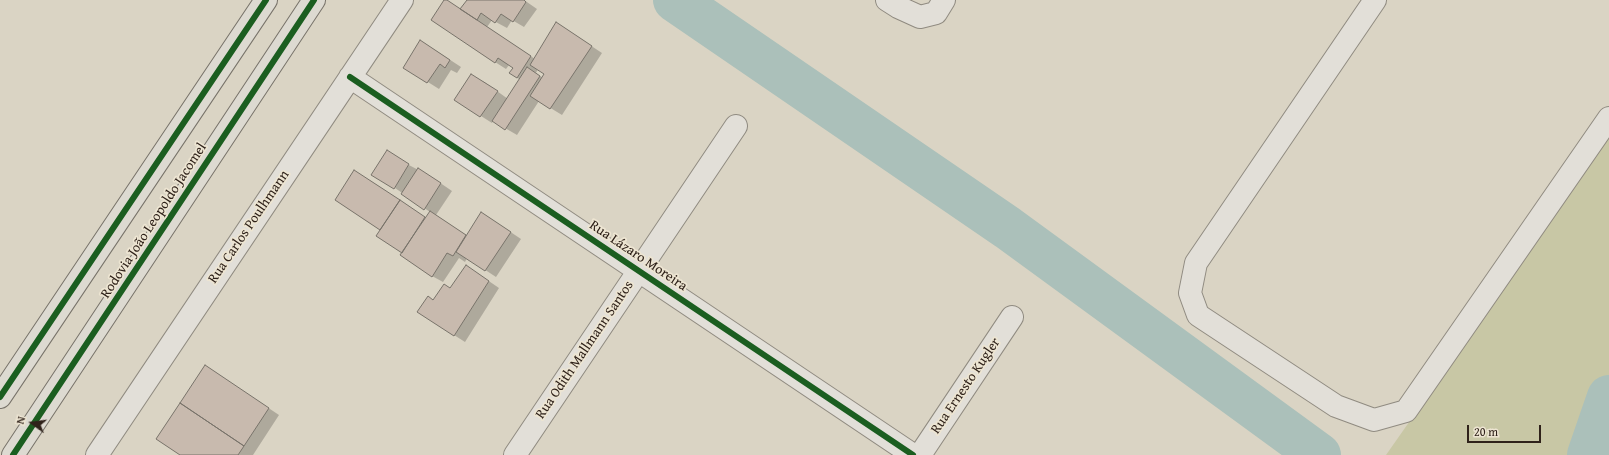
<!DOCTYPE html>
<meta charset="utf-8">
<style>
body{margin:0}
#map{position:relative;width:1609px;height:455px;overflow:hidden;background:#dad4c4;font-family:"Gentium Book Plus",serif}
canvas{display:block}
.north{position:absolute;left:12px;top:403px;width:40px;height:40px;-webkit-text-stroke:3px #ede5d2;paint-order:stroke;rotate:284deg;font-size:11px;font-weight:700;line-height:16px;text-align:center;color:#2f221a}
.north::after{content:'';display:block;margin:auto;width:14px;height:18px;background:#2f221a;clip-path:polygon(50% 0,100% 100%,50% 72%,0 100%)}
.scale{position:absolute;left:1467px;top:425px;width:74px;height:18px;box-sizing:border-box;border:2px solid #2f221a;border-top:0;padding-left:5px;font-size:12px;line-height:14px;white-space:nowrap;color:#2f221a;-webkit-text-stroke:3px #ede5d2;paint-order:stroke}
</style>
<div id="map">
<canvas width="1609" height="455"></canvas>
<div class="north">N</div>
<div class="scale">20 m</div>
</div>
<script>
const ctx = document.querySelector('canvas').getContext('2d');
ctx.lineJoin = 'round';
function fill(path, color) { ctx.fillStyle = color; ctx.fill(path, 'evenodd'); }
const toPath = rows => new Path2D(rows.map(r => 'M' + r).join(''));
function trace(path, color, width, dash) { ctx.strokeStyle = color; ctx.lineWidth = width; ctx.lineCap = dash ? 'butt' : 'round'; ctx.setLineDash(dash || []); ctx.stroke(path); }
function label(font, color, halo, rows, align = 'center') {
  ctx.font = font + ' "Gentium Book Plus",serif'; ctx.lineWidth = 3.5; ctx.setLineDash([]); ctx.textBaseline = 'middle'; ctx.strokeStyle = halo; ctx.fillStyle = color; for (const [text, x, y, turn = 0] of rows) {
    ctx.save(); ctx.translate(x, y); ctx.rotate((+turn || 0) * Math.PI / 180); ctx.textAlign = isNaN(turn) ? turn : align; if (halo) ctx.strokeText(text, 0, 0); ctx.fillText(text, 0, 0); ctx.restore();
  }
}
fill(toPath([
 [1609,137,1609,455,1386,455]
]), '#c8c7a5');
fill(toPath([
 [468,0,524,0,537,9,524,27,512,20,507,28,492,20,487,27,535,59,567,30,602,53,562,115,539,101,517,135,493,121,492,123,481,116,455,99,483,81,508,99,521,80,517,78,514,68,509,65,506,69,495,62,461,10],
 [538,69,546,74,543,78,536,73],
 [432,48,461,67,457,73,451,70,439,89,404,67],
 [405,163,430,176,452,191,436,215,467,236,482,213,521,239,496,277,467,258,465,262,459,258,443,282,432,276,403,253,381,230,366,178,426,218,430,212,395,188],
 [477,273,499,288,465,342,454,335,434,301],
 [216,373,279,415,253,455,181,455]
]), '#0003');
trace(toPath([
 [675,0,1008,228,1319,455],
 [1589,455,1609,397]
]), '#abc0ba', 44);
const building = toPath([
 [444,0,447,0,531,56,517,78,509,73,513,68,498,58,495,63,431,20,444,0],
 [467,0,524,0,526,2,513,22,501,14,495,23,481,13,477,20,460,9,467,0],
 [556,22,592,46,550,109,530,96,544,74,530,65,556,22],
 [420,40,450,60,445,68,440,64,427,83,403,68,420,40],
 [527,67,540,76,505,130,492,121,527,67],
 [471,74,498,91,480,117,454,100,471,74],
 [387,150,409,164,394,189,371,175,387,150],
 [418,168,441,183,424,210,401,194,418,168],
 [354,170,400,200,380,230,335,200,354,170],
 [400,200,425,217,402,253,376,236,400,200],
 [430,211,466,235,453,256,447,253,432,277,400,255,430,211],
 [481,212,511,232,485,271,456,252,481,212],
 [466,265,489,281,454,336,417,312,428,296,433,300,444,284,450,288,466,265],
 [205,365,269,408,244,446,180,403,205,365],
 [180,403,244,446,238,455,180,455,156,439,180,403]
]);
fill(building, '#c8baae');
trace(building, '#78736a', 1);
const minor = toPath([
 [887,0,898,7,920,17,936,13,944,0],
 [1375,0,1196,263,1190,293,1198,315,1336,406,1374,420,1406,411,1609,118],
 [350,77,913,455],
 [97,455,402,0],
 [515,455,736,126],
 [920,455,1012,317]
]);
const highway = toPath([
 [0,397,266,0],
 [13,455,314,0]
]);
trace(minor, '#908b81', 24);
trace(highway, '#78736a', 24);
trace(minor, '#e2dfd8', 22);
trace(highway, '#dddad1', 22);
trace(toPath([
 [350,77,913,455],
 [0,397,266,0],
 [13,455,314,0]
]), '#1b5e20', 6);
label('14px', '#2f221a', '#ede5d2', [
 ["Rodovia João Leopoldo Jacomel",154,221,-57],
 ["Rua Carlos Poulhmann",249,227,-56],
 ["Rua Lázaro Moreira",638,256,34],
 ["Rua Odith Mallmann Santos",585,350,-56],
 ["Rua Ernesto Kugler",966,386,-56]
]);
</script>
